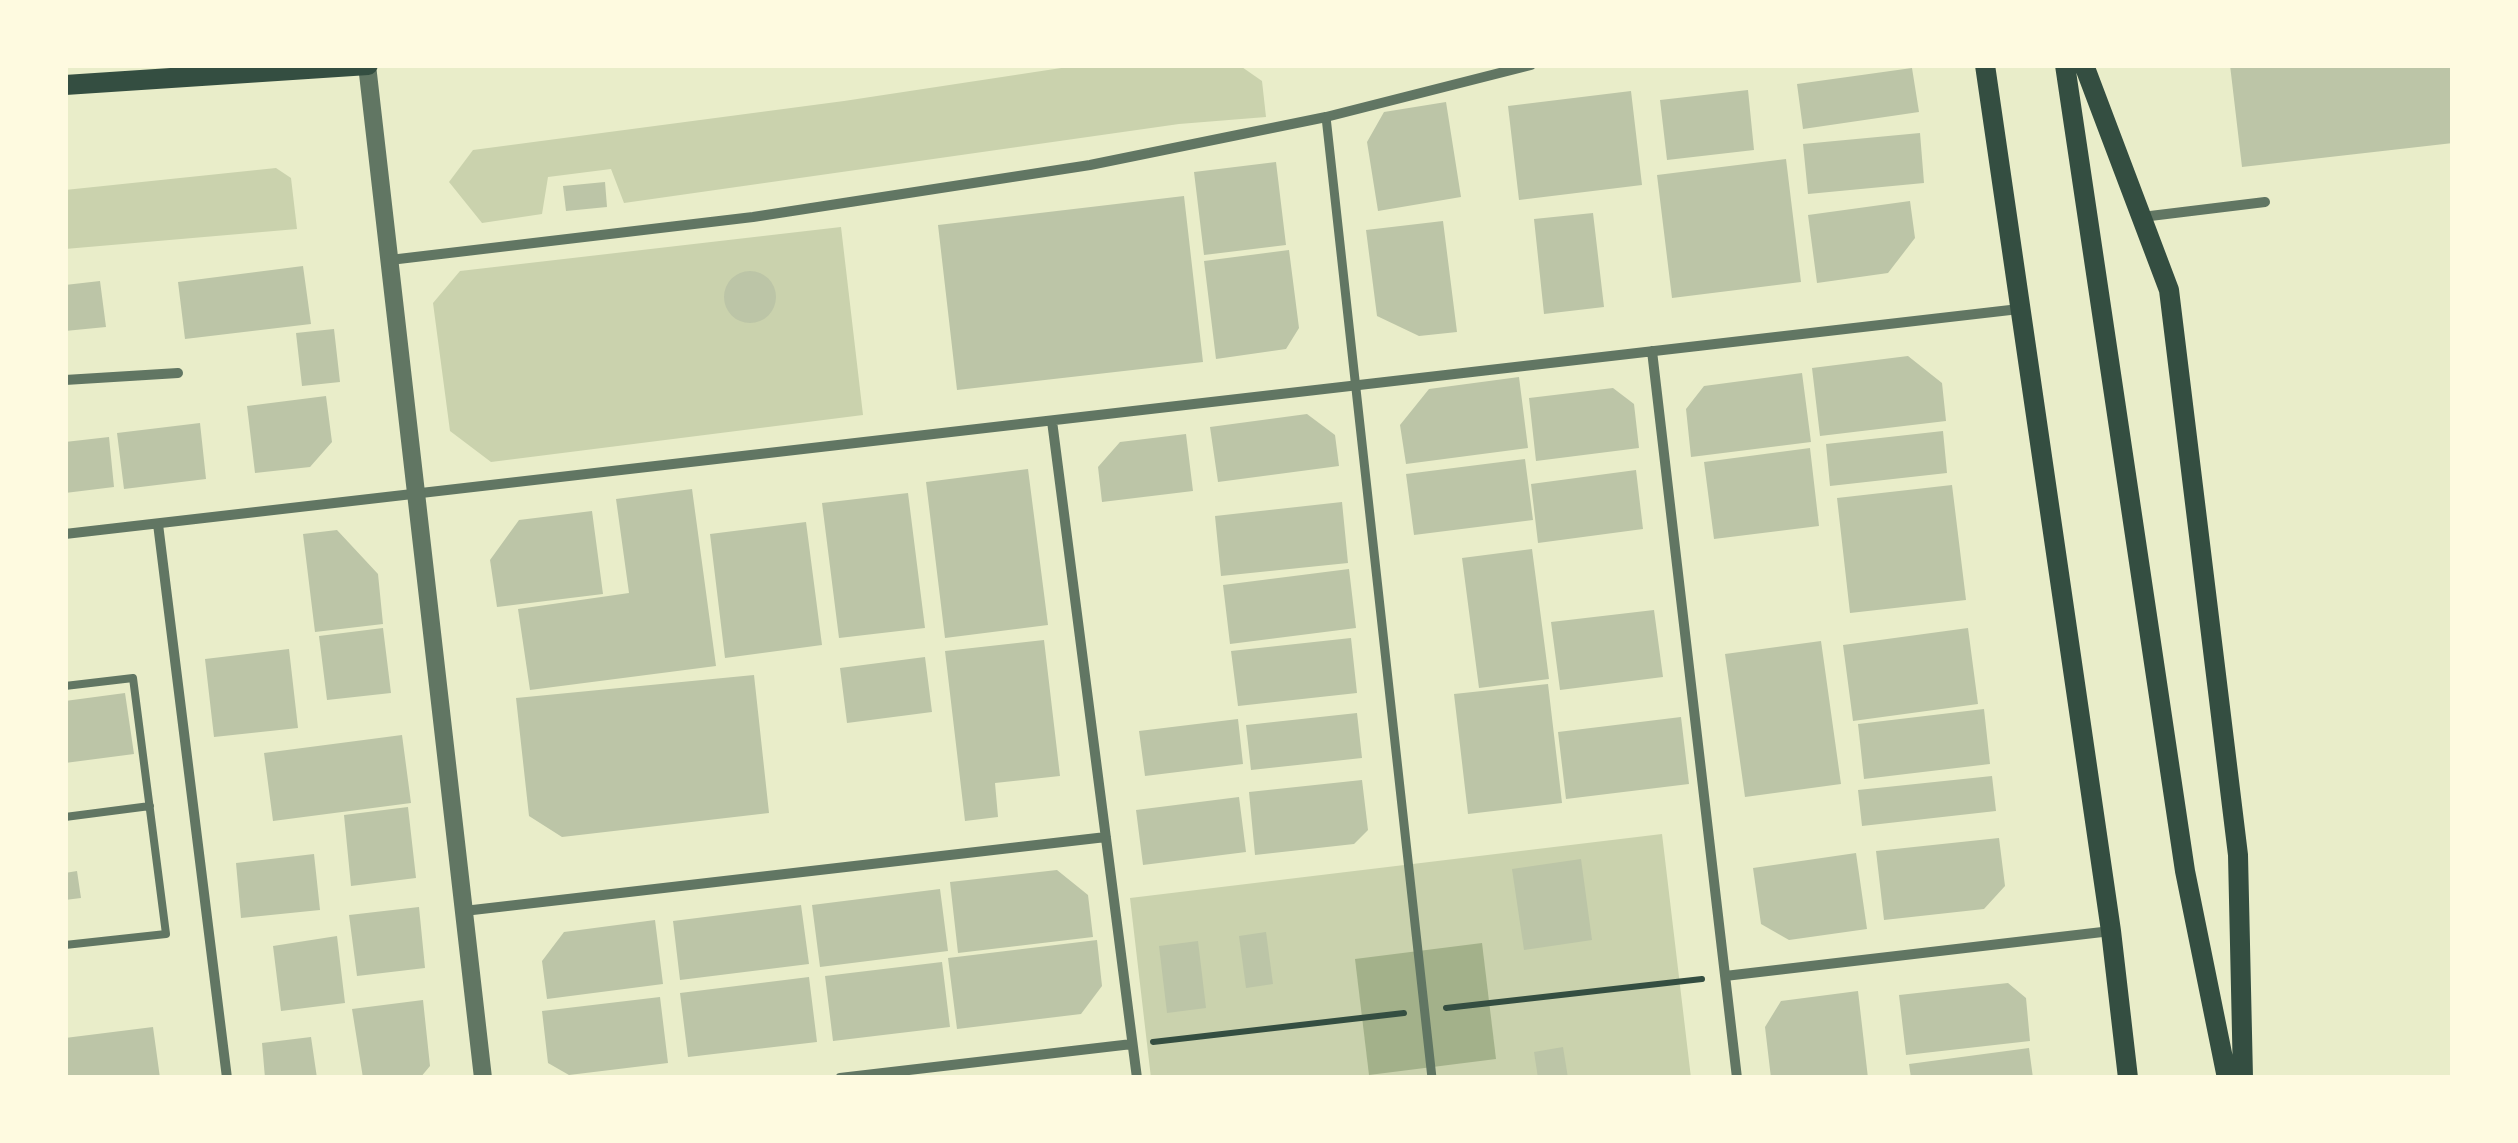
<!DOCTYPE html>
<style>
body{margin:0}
#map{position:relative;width:2518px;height:1143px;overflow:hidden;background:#e9edc9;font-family:"Roboto Condensed",sans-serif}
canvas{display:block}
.frame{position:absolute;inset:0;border:68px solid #fefae0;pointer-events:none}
</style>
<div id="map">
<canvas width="2518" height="1143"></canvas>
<div class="frame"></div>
</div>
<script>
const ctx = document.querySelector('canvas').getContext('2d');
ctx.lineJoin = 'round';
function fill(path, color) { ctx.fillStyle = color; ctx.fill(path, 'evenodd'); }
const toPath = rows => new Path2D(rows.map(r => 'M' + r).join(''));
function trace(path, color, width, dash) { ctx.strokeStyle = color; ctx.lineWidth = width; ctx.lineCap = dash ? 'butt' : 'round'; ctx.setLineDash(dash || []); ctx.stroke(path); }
fill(toPath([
 [1081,65,1239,65,1262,81,1266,117,1179,124,624,203,611,169,548,177,542,214,482,223,449,182,473,150,844,101],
 [276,168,291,178,297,229,65,249,65,190],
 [841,227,863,415,491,462,450,431,433,303,460,271],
 [1662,834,1691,1078,1151,1078,1130,898]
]), '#cad2ad');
fill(toPath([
 [1482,943,1496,1059,1369,1075,1355,959]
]), '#a3b18a');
fill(toPath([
 [2230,65,2453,65,2453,143,2242,167],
 [1912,68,1919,112,1803,129,1797,84],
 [1748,90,1754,150,1667,160,1660,100],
 [1631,91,1642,185,1519,200,1508,106],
 [1446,102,1461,197,1378,211,1367,142,1384,112],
 [1920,133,1924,183,1808,194,1803,144],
 [1786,159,1801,282,1672,298,1657,175],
 [1276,162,1286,245,1204,255,1194,172],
 [605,182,607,207,566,211,563,186],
 [1184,196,1203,362,957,390,938,225],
 [1910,201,1915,238,1888,273,1817,283,1808,215],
 [1593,213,1604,307,1544,314,1534,219],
 [1443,221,1457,332,1419,336,1377,316,1366,230],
 [1289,250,1299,328,1286,349,1216,359,1204,261],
 [303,266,311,324,185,339,178,282],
 '724 297a26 26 0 1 1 52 0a26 26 0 1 1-52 0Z',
 [100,281,106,327,65,331,65,285],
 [334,329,340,382,302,386,296,333],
 [1908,356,1942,383,1946,421,1820,436,1812,368],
 [1802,373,1811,442,1691,457,1686,409,1704,386],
 [1519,377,1528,448,1406,464,1400,425,1429,389],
 [1613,388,1634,404,1639,448,1536,461,1529,398],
 [326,396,332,442,310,467,255,473,247,406],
 [1307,414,1335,435,1339,466,1218,482,1210,427],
 [200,423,206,479,124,489,117,433],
 [1943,431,1947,473,1830,486,1826,444],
 [1186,434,1193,491,1102,502,1098,467,1120,442],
 [109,437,114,487,65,493,65,442],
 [1810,448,1819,526,1714,539,1704,462],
 [1525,459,1533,520,1414,535,1406,474],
 [1028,469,1048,625,945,638,926,482],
 [1636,470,1643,529,1538,543,1531,484],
 [1952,485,1966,600,1850,613,1837,498],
 [692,489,716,666,530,690,518,609,629,593,616,499],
 [908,493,925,628,839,638,822,503],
 [1342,502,1348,563,1221,576,1215,516],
 [592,511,603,594,497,607,490,560,519,520],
 [806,522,822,645,725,658,710,534],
 [337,530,378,574,383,624,315,632,303,534],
 [1532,549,1549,679,1479,688,1462,558],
 [1349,569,1356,628,1230,644,1223,585],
 [1654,610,1663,677,1560,690,1551,622],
 [383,628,391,693,327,700,319,636],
 [1968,628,1978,704,1853,721,1843,645],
 [1351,638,1357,693,1238,706,1231,651],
 [1044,640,1060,776,995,783,998,817,965,821,945,651],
 [1821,641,1841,784,1745,797,1725,654],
 [289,649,298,728,214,737,205,659],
 [925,657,932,712,847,723,840,668],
 [754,675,769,813,562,837,529,816,516,698],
 [1548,684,1562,803,1468,814,1454,694],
 [125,693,134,754,65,763,65,701],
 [1984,709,1990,764,1864,779,1858,724],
 [1357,713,1362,758,1251,770,1246,725],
 [1681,717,1689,784,1566,799,1558,732],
 [1238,719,1243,764,1145,776,1139,731],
 [402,735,411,803,273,821,264,753],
 [1992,776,1996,811,1862,826,1858,790],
 [1362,780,1368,830,1354,844,1255,855,1249,792],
 [1239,797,1246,852,1143,865,1136,810],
 [408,807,416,878,351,886,344,815],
 [1999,838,2005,886,1984,909,1884,920,1876,851],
 [1856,853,1867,929,1789,940,1761,924,1753,868],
 [314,854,320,910,241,918,236,863],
 [1581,859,1592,940,1524,950,1512,869],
 [1057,870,1088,895,1093,937,958,953,950,882],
 [77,871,81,898,65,900,65,873],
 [940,889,948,951,820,967,812,905],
 [801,905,809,964,680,980,673,921],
 [419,907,425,968,357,976,349,915],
 [655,920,663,984,547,999,542,961,564,932],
 [1266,932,1273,984,1246,988,1239,936],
 [337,936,345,1003,281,1011,273,946],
 [1097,940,1102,986,1081,1014,957,1029,948,958],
 [1198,941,1206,1008,1167,1013,1159,946],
 [942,962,950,1027,833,1041,825,976],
 [809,977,817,1042,688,1057,680,993],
 [2008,983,2026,998,2030,1041,1906,1055,1899,995],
 [1858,991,1868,1078,1771,1078,1765,1027,1781,1001],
 [660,997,668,1063,569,1075,548,1063,542,1011],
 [423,1000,430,1066,420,1078,363,1078,352,1009],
 [153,1027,160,1078,65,1078,65,1038],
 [311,1037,317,1078,265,1078,262,1043],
 [1563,1047,1568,1078,1538,1078,1534,1052],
 [2029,1048,2033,1078,1911,1078,1909,1064]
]), '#bcc5a7');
trace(toPath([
 [1446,1008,1702,979],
 [1153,1042,1404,1013]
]), '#344e41', 6);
trace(toPath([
 [65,686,133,678,166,934,65,945],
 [65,817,150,806]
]), '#617663', 8);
trace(toPath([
 [1326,117,1432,1078]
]), '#617663', 9);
trace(toPath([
 [2142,217,2265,202],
 [390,260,753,217,1090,165,1326,117,1531,65],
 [1652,351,1737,1078],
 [65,380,178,373],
 [1052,421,1137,1078],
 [158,524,227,1078],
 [65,534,2019,309],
 [464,911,1106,837],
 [1725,976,2111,931],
 [840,1078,1132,1044]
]), '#617663', 10);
trace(toPath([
 [367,65,483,1078]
]), '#617663', 18);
trace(toPath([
 [1985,65,2111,931,2128,1078],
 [2065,65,2185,871,2227,1078],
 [2084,65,2169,290,2238,855,2243,1078],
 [65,85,368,65]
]), '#344e41', 20);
</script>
